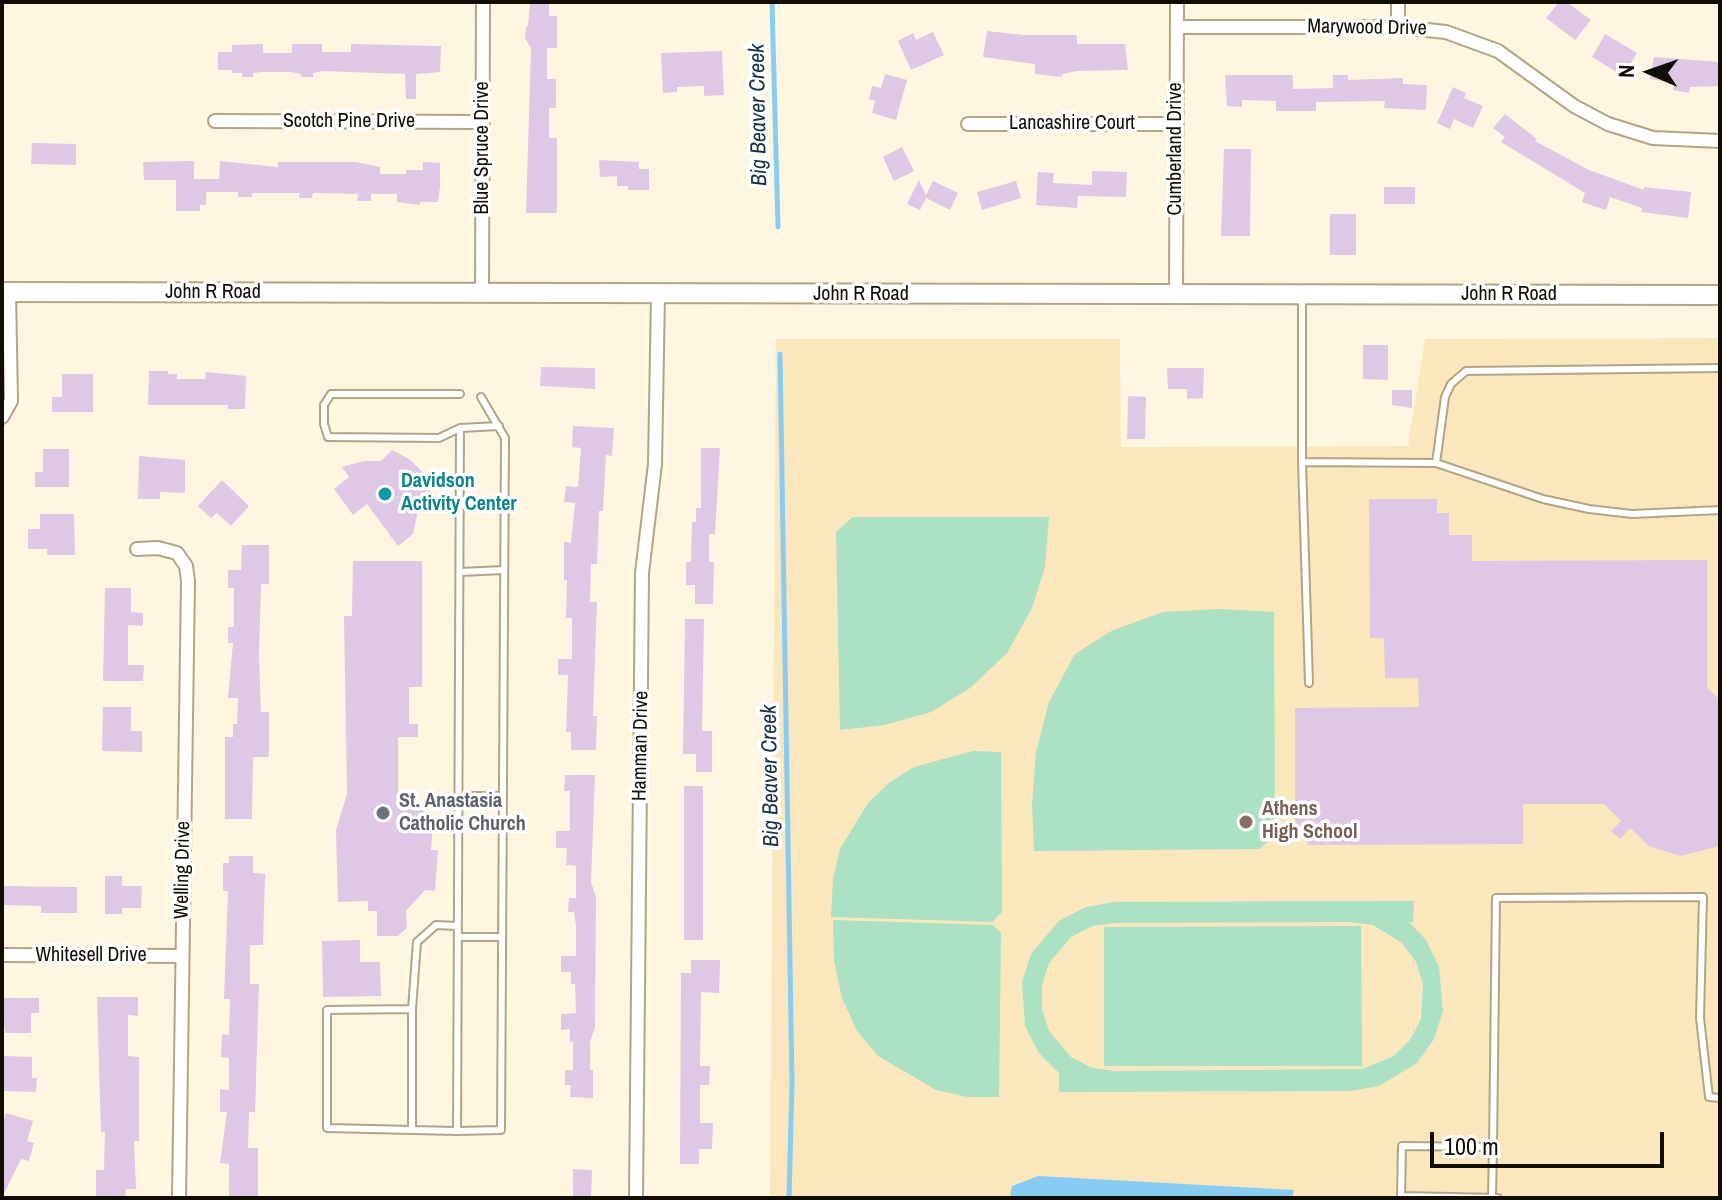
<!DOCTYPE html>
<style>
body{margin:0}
#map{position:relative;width:1722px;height:1200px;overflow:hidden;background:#fff6e1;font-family:"Archivo Narrow",sans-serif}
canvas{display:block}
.frame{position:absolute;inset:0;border:4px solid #120d03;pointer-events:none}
.north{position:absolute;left:1610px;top:32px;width:80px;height:80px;-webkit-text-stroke:6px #fff;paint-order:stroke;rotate:272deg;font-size:22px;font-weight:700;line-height:32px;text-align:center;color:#120d03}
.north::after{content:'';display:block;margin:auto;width:28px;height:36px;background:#120d03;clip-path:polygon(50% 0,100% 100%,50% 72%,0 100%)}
.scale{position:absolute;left:1430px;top:1132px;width:234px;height:36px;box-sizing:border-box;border:4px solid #120d03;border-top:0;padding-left:10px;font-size:24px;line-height:28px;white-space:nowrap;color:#120d03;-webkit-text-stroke:6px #fff;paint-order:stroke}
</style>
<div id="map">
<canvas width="1722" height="1200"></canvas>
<div class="frame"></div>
<div class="north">N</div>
<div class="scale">100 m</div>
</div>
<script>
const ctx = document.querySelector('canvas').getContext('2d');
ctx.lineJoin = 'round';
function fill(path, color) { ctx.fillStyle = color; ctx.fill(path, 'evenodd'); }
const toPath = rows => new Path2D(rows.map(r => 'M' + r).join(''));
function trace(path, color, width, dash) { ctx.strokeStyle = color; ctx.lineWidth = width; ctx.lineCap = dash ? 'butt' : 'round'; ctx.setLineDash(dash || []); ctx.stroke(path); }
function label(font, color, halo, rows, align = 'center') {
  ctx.font = font + ' "Archivo Narrow",sans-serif'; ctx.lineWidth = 7; ctx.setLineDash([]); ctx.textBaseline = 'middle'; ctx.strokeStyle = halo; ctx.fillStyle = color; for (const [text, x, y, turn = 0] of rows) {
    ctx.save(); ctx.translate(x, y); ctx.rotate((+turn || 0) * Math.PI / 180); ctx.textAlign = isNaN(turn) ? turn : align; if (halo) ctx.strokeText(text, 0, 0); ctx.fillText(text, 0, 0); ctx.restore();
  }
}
fill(toPath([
 [1720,338,1720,1198,770,1198,776,339,1120,339,1121,447,1408,446,1425,339]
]), '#fae7be');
fill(toPath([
 [853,517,1049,517,1045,567,1032,608,1007,653,970,688,931,712,885,725,840,730,836,532],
 [1220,609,1274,612,1275,836,1259,849,1034,851,1032,804,1036,752,1049,702,1075,654,1111,631,1163,612],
 [973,751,1001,752,1002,912,992,922,831,917,833,879,840,849,868,803,889,783,914,767],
 [1414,901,1413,922,1409,922,1426,940,1439,967,1443,1011,1434,1039,1417,1063,1379,1086,1350,1091,1059,1092,1059,1073,1039,1053,1025,1026,1022,982,1031,954,1059,921,1086,907,1115,902],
 [1115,923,1350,922,1373,925,1402,943,1416,962,1423,984,1421,1019,1410,1040,1394,1056,1362,1069,1115,1071,1092,1068,1071,1057,1049,1031,1042,1009,1042,985,1049,963,1071,937,1092,926],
 [833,920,993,925,1001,933,999,1097,968,1097,936,1090,878,1056,857,1031,842,998,834,960],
 [1361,926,1362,1066,1104,1066,1104,927]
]), '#ace1c3');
fill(toPath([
 [1038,1176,1294,1190,1292,1198,1010,1198,1012,1186]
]), '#89ccf3');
trace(toPath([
 [772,2,778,227],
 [780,354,792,1084,789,1198]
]), '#89ccf3', 5);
fill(toPath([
 [530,2,549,2,549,16,557,16,557,48,547,48,547,79,556,79,556,108,549,108,549,138,557,138,557,213,526,213,531,48,525,38,526,26,528,26],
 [1559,2,1567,2,1591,20,1575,40,1546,18],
 [987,31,1023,35,1077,35,1077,44,1125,44,1128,70,1077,71,1062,74,1062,77,1035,74,1035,64,983,57],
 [933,32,944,55,911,70,898,41,913,33,916,40],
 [1605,34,1637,53,1623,76,1592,57],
 [263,44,263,53,292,53,292,44,322,44,322,52,351,52,351,44,441,46,440,72,416,74,416,99,406,99,405,74,322,71,313,73,313,77,301,77,301,74,292,72,262,72,253,73,253,77,242,77,242,73,232,73,232,70,218,70,218,52,232,52,232,45],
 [722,51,724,95,704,96,704,86,677,87,677,92,663,93,661,53],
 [1654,57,1720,62,1720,86,1690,87,1689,93,1673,90,1674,83,1650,79],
 [885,74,907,80,896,120,872,113,875,101,869,99,872,86,881,88],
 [1225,75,1293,75,1293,89,1333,88,1333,75,1348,75,1348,80,1403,78,1403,84,1427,85,1426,110,1384,108,1385,101,1316,102,1316,111,1276,111,1276,101,1242,100,1242,107,1227,106],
 [1453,87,1466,93,1464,98,1483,106,1473,128,1454,119,1450,129,1437,123],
 [1505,114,1537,139,1535,141,1589,170,1644,190,1644,187,1691,192,1688,218,1641,212,1642,208,1610,197,1606,210,1582,202,1585,193,1501,142,1505,137,1493,128],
 [32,143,76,144,76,165,31,164],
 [902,147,914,171,894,181,883,157],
 [1224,149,1251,149,1250,236,1221,236],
 [599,160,639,162,639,169,649,169,649,190,628,190,628,186,617,186,617,176,600,177],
 [194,161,194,179,219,179,220,161,278,167,278,162,356,162,380,167,380,174,406,174,406,170,423,170,423,162,440,163,440,187,438,202,420,202,420,205,397,202,397,194,371,194,371,201,357,201,358,194,313,193,312,198,299,198,299,193,252,193,252,197,238,197,238,192,206,192,206,205,200,205,200,211,176,211,176,180,144,180,143,162],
 [1092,171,1127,172,1126,197,1078,196,1077,208,1036,205,1038,172,1054,173,1053,183,1092,185],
 [919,180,926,195,933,181,958,193,950,210,926,198,920,210,907,204],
 [1016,181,1021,198,982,210,977,192],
 [1384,187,1415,187,1415,204,1384,204],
 [1330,214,1356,214,1356,255,1330,255],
 [1363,345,1388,345,1388,380,1363,379],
 [541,367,595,368,595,389,540,386],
 [1167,368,1204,368,1203,398,1187,399,1187,389,1168,389],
 [149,371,168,371,168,374,177,374,177,379,205,379,206,372,246,376,245,409,228,409,228,405,148,405],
 [62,374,93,374,93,412,52,412,52,397,62,397],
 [1392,390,1412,390,1412,408,1392,405],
 [1128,396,1146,397,1145,439,1127,439],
 [573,426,614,428,612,456,606,455,603,511,599,511,597,564,591,564,590,602,597,602,593,716,597,716,596,750,571,750,571,732,566,732,568,675,558,675,558,659,572,659,572,618,566,618,567,580,564,580,564,542,571,543,575,503,564,502,566,486,578,487,581,448,572,447],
 [701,448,720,448,715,534,709,534,709,562,714,562,713,604,695,604,695,585,686,585,686,562,691,562,692,522,696,522,696,508,701,508],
 [43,449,69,449,69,487,35,487,35,472,43,472],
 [392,450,409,459,425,474,434,500,431,512,418,510,413,534,398,546,367,504,353,515,334,489,349,477,342,467,364,461,381,461],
 [139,456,185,460,185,493,160,492,160,499,138,499],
 [222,480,249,506,231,526,217,513,211,518,198,506],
 [1369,499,1437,499,1437,513,1449,513,1449,535,1472,535,1472,561,1707,560,1707,688,1720,700,1720,846,1680,856,1649,846,1630,828,1620,839,1611,831,1621,821,1604,804,1523,804,1523,844,1307,845,1307,826,1295,827,1295,708,1419,707,1418,678,1385,678,1384,638,1370,638],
 [40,514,74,514,75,555,47,555,47,549,28,549,28,529,40,529],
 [242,545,269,545,269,584,261,584,259,656,261,712,269,712,269,757,253,757,252,819,225,819,225,737,233,737,233,724,237,724,238,698,228,698,233,643,228,643,228,627,234,627,234,588,228,588,228,570,241,570],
 [353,561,422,561,422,687,409,687,409,724,418,724,418,737,398,737,398,806,418,806,433,820,431,850,438,850,435,891,425,890,406,911,407,928,398,936,377,936,377,911,368,911,368,901,338,902,336,830,347,794,344,616,352,616],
 [105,588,131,588,131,612,143,613,143,626,128,625,128,665,144,665,143,681,103,681],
 [685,619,704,619,702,731,712,731,712,772,696,772,696,754,683,754],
 [103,707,131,707,131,731,142,731,142,752,102,751],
 [565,775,595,775,591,882,596,897,595,1027,590,1042,590,1070,593,1070,593,1098,570,1097,571,1085,565,1085,565,1070,573,1070,573,1042,570,1042,570,1029,561,1030,561,1014,576,1013,575,984,571,984,571,972,561,972,561,956,576,956,576,925,574,912,568,912,569,898,576,898,576,866,566,865,567,848,556,848,556,831,570,831,570,791,564,791],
 [684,786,703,786,703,940,684,940],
 [229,856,253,856,253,873,265,874,263,945,250,945,250,984,259,984,255,1112,249,1112,248,1148,258,1148,258,1198,229,1198,229,1164,220,1163,227,1112,220,1112,220,1089,229,1090,229,1058,221,1057,222,1034,229,1035,230,999,224,999,228,891,223,891,223,863,229,863],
 [105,876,122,876,122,886,142,886,141,908,122,908,122,914,105,914],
 [2,886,77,887,77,913,41,913,41,906,2,905],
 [360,940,360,962,380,962,381,996,323,997,322,941],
 [691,960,720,960,719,993,701,992,700,1066,710,1066,709,1085,700,1085,700,1123,713,1123,712,1149,699,1149,699,1164,680,1164,681,973,691,973],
 [97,997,138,997,138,1016,128,1015,128,1056,139,1057,139,1141,134,1141,136,1189,126,1189,125,1198,96,1198,96,1170,104,1170,105,1132,101,1132],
 [2,998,39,998,39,1013,31,1013,31,1033,5,1033],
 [4,1056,32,1057,32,1078,37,1078,36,1092,2,1091],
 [6,1113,33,1121,27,1141,34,1143,29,1161,21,1159,2,1198,2,1125],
 [573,1169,592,1170,591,1198,573,1198]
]), '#dec8e6');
const service = toPath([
 [1302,299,1302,462,1436,463,1543,499,1589,509,1632,514,1720,510],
 [460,394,331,394,324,405,324,424,328,437,439,438,460,428,499,426],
 [460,428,457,1131,501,1130,505,438,481,397],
 [1302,462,1309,683],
 [1436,463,1445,397,1451,384,1466,371,1720,368],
 [460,572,504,570],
 [459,796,503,796],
 [458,937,502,937],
 [412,1009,417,942,436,925,458,926],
 [412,1130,412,1009,327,1010,327,1128,371,1129,412,1130,457,1131],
 [1493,1147,1496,898,1703,897,1700,1018,1709,1097,1720,1098],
 [1492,1197,1493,1147,1402,1146,1401,1196,1498,1198]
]);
const minor = toPath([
 [1398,2,1398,27],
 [1177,27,1398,27,1446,32,1498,51,1574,106,1608,124,1653,138,1720,141],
 [215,121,483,122],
 [968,124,1176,124],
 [482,294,483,2],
 [1176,295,1177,2],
 [2,417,11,401,9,292],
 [137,549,158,548,177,553,186,566,188,581,179,1198],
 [2,955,181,956],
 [636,1198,642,573,655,464,658,295]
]);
const secondary = toPath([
 [2,292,1720,295]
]);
trace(service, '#b3a484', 10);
trace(minor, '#b3a484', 16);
trace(secondary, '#b3a484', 22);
trace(service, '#fff', 6);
trace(minor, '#fff', 12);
trace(secondary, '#fff', 18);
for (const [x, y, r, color] of [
 [385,494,8,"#0f9aa8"],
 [383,813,8,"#6b7280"],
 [1246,822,8,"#8d6e63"]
]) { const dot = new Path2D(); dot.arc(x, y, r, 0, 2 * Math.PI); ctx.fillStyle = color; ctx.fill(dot); trace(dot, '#fff', 3); }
label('20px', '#120d03', '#fff', [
 ["Marywood Drive",1367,28,1],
 ["Scotch Pine Drive",349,122],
 ["Lancashire Court",1072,124],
 ["Blue Spruce Drive",483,148,-90],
 ["Cumberland Drive",1176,149,-90],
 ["John R Road",213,293],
 ["John R Road",861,295],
 ["John R Road",1509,295],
 ["Hamman Drive",641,746,-89],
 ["Welling Drive",183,870,-89],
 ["Whitesell Drive",91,956]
]);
label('bold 20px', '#0d838f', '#fff', [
 ["Davidson",401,482],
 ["Activity Center",401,505]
], 'left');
label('bold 20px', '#5b616d', '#fff', [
 ["St. Anastasia",399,802],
 ["Catholic Church",399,825]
], 'left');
label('bold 20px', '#785e54', '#fff', [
 ["Athens",1262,810],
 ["High School",1262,833]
], 'left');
label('italic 22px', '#143243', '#fff', [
 ["Big Beaver Creek",759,115,-91],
 ["Big Beaver Creek",771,776,-91]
]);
</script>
